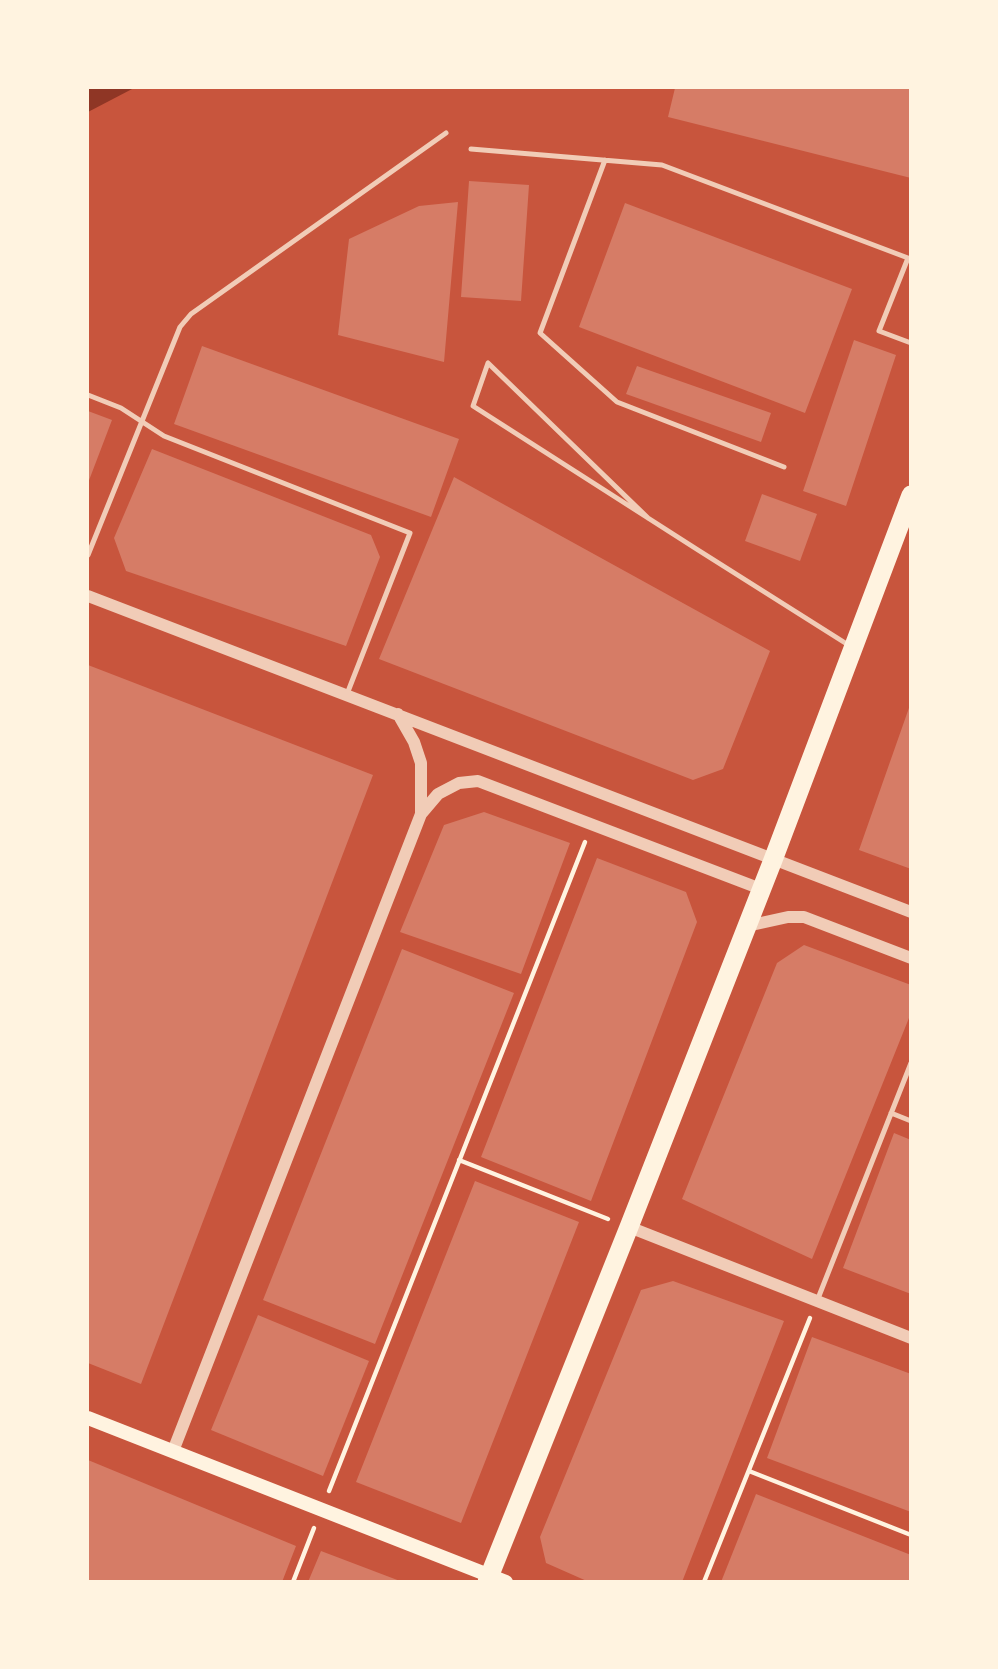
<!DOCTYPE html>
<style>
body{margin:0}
#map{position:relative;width:998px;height:1669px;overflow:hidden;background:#c8553d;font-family:"DM Sans",sans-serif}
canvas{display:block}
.frame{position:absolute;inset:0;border:89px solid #fff3e0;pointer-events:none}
</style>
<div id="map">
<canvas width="998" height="1669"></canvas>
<div class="frame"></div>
</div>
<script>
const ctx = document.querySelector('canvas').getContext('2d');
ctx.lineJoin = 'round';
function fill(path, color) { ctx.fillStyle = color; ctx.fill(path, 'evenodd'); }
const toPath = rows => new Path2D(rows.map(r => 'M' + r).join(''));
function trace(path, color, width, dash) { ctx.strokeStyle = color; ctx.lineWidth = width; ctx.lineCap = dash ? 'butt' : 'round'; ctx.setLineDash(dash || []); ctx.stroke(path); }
fill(toPath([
 [88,88,134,88,88,112]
]), '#8f3625');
fill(toPath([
 [675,88,911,88,911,178,668,117],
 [469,181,529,185,521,301,461,297],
 [458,202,444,362,338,335,349,239,419,206],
 [625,203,852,289,805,413,579,327],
 [854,340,896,355,846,506,803,491],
 [202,346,459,439,431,517,174,424],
 [637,366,771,413,761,442,626,394],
 [88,411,112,420,88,483],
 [152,449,371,535,380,557,346,646,126,571,114,538],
 [454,477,770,651,723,769,693,780,379,659],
 [762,494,817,514,800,561,745,541],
 [88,665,373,775,141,1384,88,1363],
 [910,705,911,705,911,869,859,850],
 [484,812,570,843,521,974,400,932,444,825],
 [597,858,686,892,697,922,591,1201,481,1157],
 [804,945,911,985,911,1013,812,1259,682,1199,777,963],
 [402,949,514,993,375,1344,263,1300],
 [894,1133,911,1140,911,1294,843,1268],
 [475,1181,579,1222,461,1523,356,1482],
 [673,1281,784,1321,682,1582,589,1582,546,1563,540,1537,641,1290],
 [258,1315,369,1361,323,1476,211,1430],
 [812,1337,911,1374,911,1512,767,1458],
 [88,1460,296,1546,282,1582,88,1582],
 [756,1494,911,1555,911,1582,721,1582],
 [321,1551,400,1581,400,1582,308,1582]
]), '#d67c66');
trace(toPath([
 [459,1160,608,1219],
 [749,1471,911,1535],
 [329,1491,585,842],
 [293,1582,314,1528],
 [704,1582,810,1318]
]), '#fff3e0', 4.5);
trace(toPath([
 [471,149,662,165,908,258,879,331,911,343],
 [605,160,540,333,617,402,784,467],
 [88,395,121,408,164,436,410,533,347,694],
 [648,518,488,363,473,406,698,550,850,646],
 [88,555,180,327,191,314,446,133],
 [891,1113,911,1121],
 [817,1301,911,1063]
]), '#f1ccb7', 5);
trace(toPath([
 [88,596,911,912],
 [421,814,438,794,459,783,478,781,761,889],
 [747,926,788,917,804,917,911,958],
 [629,1227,911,1338],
 [173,1451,421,814,421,763,414,742,398,714]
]), '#f1ccb7', 12);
trace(toPath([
 [88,1418,506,1582]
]), '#fff3e0', 14);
trace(toPath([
 [487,1582,629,1227,773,860,911,495]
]), '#fff3e0', 19);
</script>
